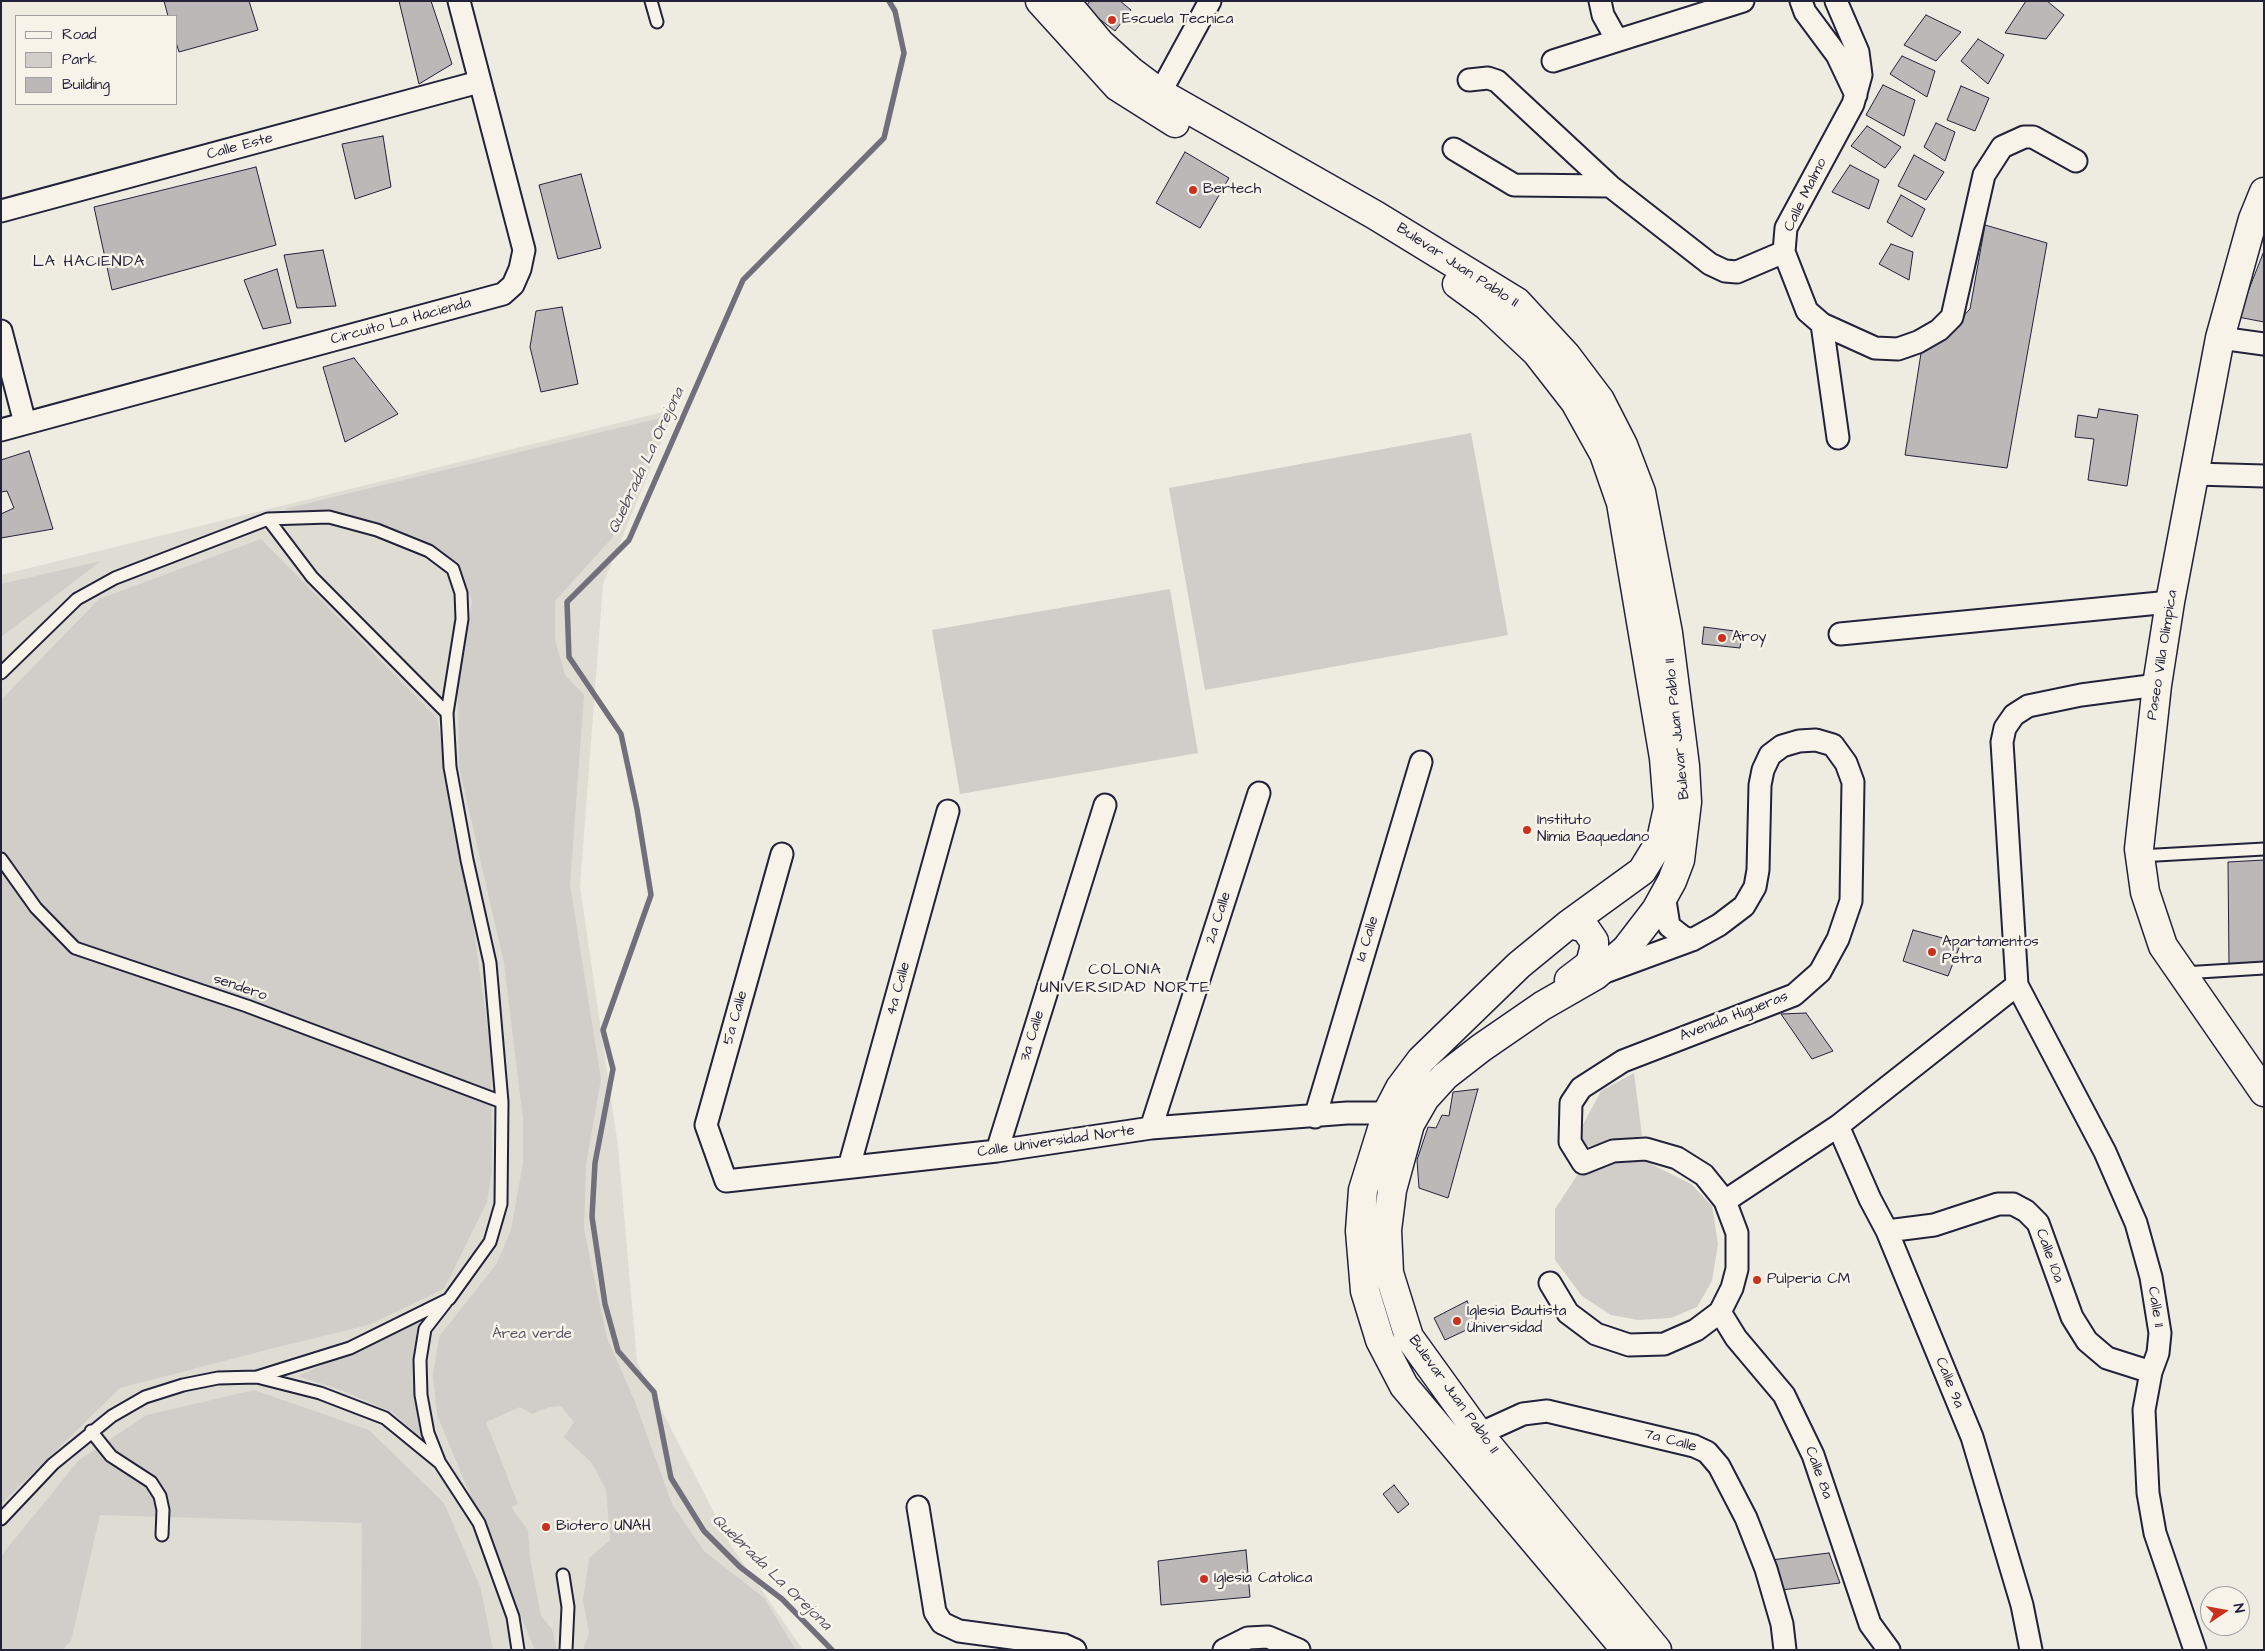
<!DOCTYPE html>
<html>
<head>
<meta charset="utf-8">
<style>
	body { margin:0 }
	#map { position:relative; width:2265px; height:1651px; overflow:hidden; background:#eeebe1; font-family:"Architects Daughter",sans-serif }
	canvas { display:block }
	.frame { position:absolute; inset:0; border:2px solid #22223b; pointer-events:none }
	.legend { position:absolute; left:15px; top:15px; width:162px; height:90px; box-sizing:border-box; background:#f7f3e8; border:1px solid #a29fa3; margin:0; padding:6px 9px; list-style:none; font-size:15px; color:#22223b }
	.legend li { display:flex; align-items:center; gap:10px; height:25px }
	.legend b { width:25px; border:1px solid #a29fa3 }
	.north { position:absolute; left:2200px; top:1586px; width:50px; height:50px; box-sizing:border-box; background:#f7f3e8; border:1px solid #a29fa3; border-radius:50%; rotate:78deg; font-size:14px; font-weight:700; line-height:20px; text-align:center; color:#22223b }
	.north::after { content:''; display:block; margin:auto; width:18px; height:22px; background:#c8321e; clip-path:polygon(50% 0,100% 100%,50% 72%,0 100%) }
</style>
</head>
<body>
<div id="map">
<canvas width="2265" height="1651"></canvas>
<div class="frame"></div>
<ul class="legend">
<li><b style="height:6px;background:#f7f3e8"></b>Road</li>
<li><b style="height:14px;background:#d1cdc9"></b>Park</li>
<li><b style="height:14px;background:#bbb8b7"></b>Building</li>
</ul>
<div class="north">N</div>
</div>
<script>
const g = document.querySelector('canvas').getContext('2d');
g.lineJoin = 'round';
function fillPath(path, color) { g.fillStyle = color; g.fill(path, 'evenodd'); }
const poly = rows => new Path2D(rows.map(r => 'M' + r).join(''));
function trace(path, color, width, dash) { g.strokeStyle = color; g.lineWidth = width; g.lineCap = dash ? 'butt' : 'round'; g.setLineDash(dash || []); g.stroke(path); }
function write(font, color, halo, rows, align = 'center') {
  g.font = font + ' "Architects Daughter",sans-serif'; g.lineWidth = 5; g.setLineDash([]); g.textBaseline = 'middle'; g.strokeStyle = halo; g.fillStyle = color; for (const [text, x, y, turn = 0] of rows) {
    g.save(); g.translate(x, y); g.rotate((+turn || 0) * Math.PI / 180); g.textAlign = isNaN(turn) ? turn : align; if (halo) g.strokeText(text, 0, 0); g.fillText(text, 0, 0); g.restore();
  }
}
const built = poly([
	[675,409,603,584,580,887,618,1146,637,1362,730,1544,803,1650,1,1650,1,575]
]);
const green = poly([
	[660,418,640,474,612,538,555,601,555,640,565,675,584,695,570,885,601,1079,586,1165,584,1230,607,1338,635,1402,672,1504,704,1551,764,1598,796,1650,583,1650,589,1633,583,1600,589,1558,610,1540,606,1489,591,1462,564,1437,574,1422,561,1406,549,1407,532,1414,520,1407,486,1422,518,1504,511,1507,528,1530,530,1558,541,1616,552,1629,557,1650,535,1650,437,1415,433,1375,439,1337,497,1263,511,1230,523,1163,523,1119,504,963,459,767,458,684,472,601,458,563,419,538,353,516,332,512,284,509],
	[1471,433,1508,635,1205,690,1169,488],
	[261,539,437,718,472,916,491,1053,492,1171,487,1202,444,1289,368,1325,270,1349,120,1388,1,1504,1,700,99,599],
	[101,561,1,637,1,584],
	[1170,589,1198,753,960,794,932,630],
	[1634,1073,1642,1136,1584,1147,1579,1132,1601,1091],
	[1643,1160,1691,1184,1712,1206,1718,1244,1712,1281,1697,1307,1671,1318,1638,1320,1611,1315,1582,1296,1555,1260,1555,1209,1580,1171,1605,1161],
	[420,1322,421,1376,426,1442,392,1412,341,1390,298,1376],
	[254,1390,369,1430,444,1503,481,1589,493,1650,361,1650,362,1523,100,1515,71,1641,62,1650,1,1650,1,1556,79,1460,147,1415]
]);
const stream = poly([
	[832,1650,782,1599,740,1567,704,1531,671,1478,654,1392,618,1351,605,1304,592,1217,595,1163,613,1069,603,1030,651,895,637,809,621,734,569,657,567,602,629,540,743,280,884,138,904,53,895,11,889,1]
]);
const building = poly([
	[164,1,249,1,258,30,179,52,176,42,176,16,168,16,164,1],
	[399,1,431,1,452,64,419,84,399,1],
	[1090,1,1120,1,1131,10,1115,31,1085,8,1090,1],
	[2026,1,2047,1,2064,15,2046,39,2005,33,2026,1],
	[1926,15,1961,32,1936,61,1904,45,1926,15],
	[1978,39,2004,55,1988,84,1961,61,1978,39],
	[1902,56,1935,71,1927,97,1890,74,1902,56],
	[1883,85,1915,100,1904,136,1866,115,1883,85],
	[1961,86,1989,98,1975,131,1947,120,1961,86],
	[1936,123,1955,132,1945,161,1924,147,1936,123],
	[1867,126,1901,147,1885,168,1851,146,1867,126],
	[383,136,391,187,355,199,342,144,383,136],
	[1185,152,1229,178,1200,228,1156,203,1185,152],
	[1914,155,1944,172,1926,200,1898,186,1914,155],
	[1850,165,1879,180,1869,209,1832,192,1850,165],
	[256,167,276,245,112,290,94,207,256,167],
	[581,174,601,248,558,259,539,185,581,174],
	[1901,195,1925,209,1912,237,1887,222,1901,195],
	[1985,225,2047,243,2007,468,1905,455,1922,347,1954,326,1970,309,1985,225],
	[1891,244,1913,252,1909,280,1879,264,1891,244],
	[323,250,336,306,297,308,284,255,323,250],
	[2264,251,2264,322,2238,317,2264,251],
	[277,269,291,323,263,329,244,280,277,269],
	[562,307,578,384,541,392,530,347,536,311,562,307],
	[354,358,398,414,345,442,323,367,354,358],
	[2099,409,2138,415,2127,486,2088,480,2094,439,2075,437,2078,415,2097,418,2099,409],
	[29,451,53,529,1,538,1,514,14,508,7,491,1,492,1,460,29,451],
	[1704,627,1742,632,1740,648,1702,644,1704,627],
	[2264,860,2264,963,2229,965,2228,862,2264,860],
	[1913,930,1961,943,1948,976,1903,961,1913,930],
	[1806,1013,1833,1051,1812,1059,1781,1014,1806,1013],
	[1478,1089,1448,1198,1419,1188,1417,1160,1428,1127,1436,1128,1442,1115,1449,1116,1453,1092,1478,1089],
	[1467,1301,1479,1324,1445,1340,1434,1318,1467,1301],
	[1394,1485,1409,1504,1398,1513,1383,1494,1394,1485],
	[1246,1550,1250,1597,1161,1605,1158,1561,1246,1550],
	[1829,1553,1840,1583,1781,1590,1771,1560,1829,1553]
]);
const service = poly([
	[651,1,657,22],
	[268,519,312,577,447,713],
	[1,673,77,599,115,578,268,519,329,517,377,530,429,551,453,569,461,593,462,619,447,713,450,767,467,860,490,963,502,1102,501,1204,490,1242,449,1299,350,1348,257,1377],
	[2139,856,2264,849],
	[1,859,36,908,75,948,247,1006,502,1102],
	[2183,973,2264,968],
	[91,1431,111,1456,151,1482,160,1496,163,1510,162,1535],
	[439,1461,428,1433,421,1395,420,1360,425,1329,446,1302],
	[1,1519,53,1464,112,1416,145,1397,183,1385,218,1378,257,1377,320,1393,385,1418,440,1463,479,1523,513,1617,518,1650],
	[563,1575,568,1607,566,1650]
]);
const minor = poly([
	[1600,1,1603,15,1613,33,1619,40,1743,1],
	[1801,1,1805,12,1837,55,1856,95],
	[1836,1,1858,52,1861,75,1853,104,1786,228,1784,252,1807,311,1822,324,1875,348,1898,349,1918,342,1939,330,1952,317,1984,175,2002,147,2024,137,2033,137,2076,161],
	[1553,61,1619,40],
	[1469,80,1488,78,1497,81,1610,186,1710,264,1725,271,1737,272,1784,252],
	[1160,93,1210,1],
	[1454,149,1514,185,1610,186],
	[1,211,479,82],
	[1822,324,1838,438],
	[1,331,25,423],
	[2220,338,2264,344],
	[1,430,503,294,513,285,520,269,524,250,459,1],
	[2195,474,2264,476],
	[1840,634,2170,602],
	[2157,685,2081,695,2028,706,2014,715,2005,728,2002,742,2017,985,2105,1152,2136,1223,2151,1277,2160,1333,2158,1353,2151,1372,2144,1410,2148,1493,2155,1533,2195,1650],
	[782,854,706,1125,726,1181,997,1151,1151,1128,1347,1113,1387,1113],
	[1664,894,1669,926,1683,937,1692,940],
	[1315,1117,1421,762],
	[1838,1126,1870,1199,1887,1231,1972,1437,2022,1605,2031,1650],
	[1151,1128,1259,793],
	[997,1151,1105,805],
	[849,1167,948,811],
	[1725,1201,1838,1126,2017,985],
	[1887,1231,1934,1225,1998,1204,2013,1204,2026,1211,2038,1223,2072,1317,2087,1341,2107,1358,2151,1372],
	[1550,1283,1568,1313,1596,1334,1629,1345,1664,1344,1696,1330,1720,1312,1732,1288,1737,1269,1737,1233,1725,1201,1704,1175,1677,1158,1646,1149,1613,1151,1583,1163,1570,1142,1571,1103,1581,1088,1623,1061,1794,995,1820,972,1838,939,1851,901,1853,782,1846,763,1833,745,1816,740,1799,741,1782,746,1770,755,1763,770,1760,785,1758,870,1755,887,1744,906,1719,925,1692,940,1605,972],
	[1720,1312,1736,1338,1784,1395,1813,1455,1870,1624,1889,1650],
	[1479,1434,1523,1414,1547,1411,1694,1446,1707,1452,1719,1466,1746,1518,1766,1569,1782,1624,1785,1650],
	[918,1507,935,1612,942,1623,959,1631,1064,1645,1075,1650],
	[1224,1650,1248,1638,1268,1637,1299,1650]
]);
const secondary = poly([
	[1040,1,1118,87,1175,123],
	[1065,1,1100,43,1132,72,1160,93,1375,215,1517,302,1566,355,1600,400,1623,445,1641,492,1668,633,1685,766,1687,802,1680,860,1672,881,1656,910,1626,949,1596,975,1542,1006,1481,1048,1445,1076,1425,1098,1410,1124,1392,1190,1387,1230,1389,1273,1409,1337,1479,1434,1657,1650],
	[2264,192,2253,219,2220,338,2170,602,2157,685,2139,849,2145,892,2163,946,2264,1092],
	[1457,284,1487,306,1536,352,1575,402,1604,454,1621,503,1664,758,1668,808,1661,840,1642,871,1569,924,1519,965,1421,1060,1400,1088,1387,1113,1363,1190,1360,1231,1365,1291,1380,1340,1404,1386,1626,1650],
	[1569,924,1585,928,1594,941,1594,949,1590,964,1569,980]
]);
const markers = [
	[1112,20,5,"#c8321e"],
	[1193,190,5,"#c8321e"],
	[1722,638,5,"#c8321e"],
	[1527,830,5,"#c8321e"],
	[1932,952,5,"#c8321e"],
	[1757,1280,5,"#c8321e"],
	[1457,1321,5,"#c8321e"],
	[546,1527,5,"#c8321e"],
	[1204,1579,5,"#c8321e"]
];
const poiNames = [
	["Escuela Tecnica",1122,20],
	["Bertech",1203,190],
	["Aroy",1732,638],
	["Instituto",1537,821],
	["Nimia Baquedano",1537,838],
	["Apartamentos",1942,943],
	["Petra",1942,960],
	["Pulperia CM",1767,1280],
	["Iglesia Bautista",1467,1312],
	["Universidad",1467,1329],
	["Biotero UNAH",556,1527],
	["Iglesia Catolica",1214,1579]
];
const streetNames = [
	["Calle Este",240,147,-15],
	["Calle Malmo",1806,195,-64],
	["Bulevar Juan Pablo II",1457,266,33],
	["Circuito La Hacienda",401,322,-15],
	["Paseo Villa Olímpica",2163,655,-81],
	["Bulevar Juan Pablo II",1678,729,-96],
	["2a Calle",1219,918,-72],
	["1a Calle",1368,939,-73],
	["sendero",240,988,19],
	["4a Calle",899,989,-74],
	["Avenida Higueras",1734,1017,-21],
	["5a Calle",736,1018,-74],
	["3a Calle",1033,1036,-73],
	["Calle Universidad Norte",1056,1142,-8],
	["Calle 10a",2049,1256,70],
	["Calle 11",2155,1307,81],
	["Calle 9a",1949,1383,68],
	["Bulevar Juan Pablo II",1453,1395,54],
	["7a Calle",1670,1441,15],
	["Calle 8a",1818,1473,70]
];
const parkNames = [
	["Àrea verde",532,1335]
];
const neighbourhoodNames = [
	["LA HACIENDA",89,263],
	["COLONIA",1125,971],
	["UNIVERSIDAD NORTE",1125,989]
];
const waterNames = [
	["Quebrada La Orejona",647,461,-65],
	["Quebrada La Orejona",771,1573,44]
];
fillPath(built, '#dfdcd4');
fillPath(green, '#d1cdc9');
trace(stream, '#716f7b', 5.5);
fillPath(building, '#bbb8b7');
trace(building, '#22223b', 1);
trace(service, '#22223b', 15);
trace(minor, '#22223b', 25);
trace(secondary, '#22223b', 31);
trace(service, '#f7f3e8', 11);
trace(minor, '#f7f3e8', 21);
trace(secondary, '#f7f3e8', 28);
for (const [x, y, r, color] of markers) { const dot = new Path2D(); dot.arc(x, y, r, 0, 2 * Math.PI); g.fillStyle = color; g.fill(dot); trace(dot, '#f7f3e8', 2); }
write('15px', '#22223b', '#f7f3e8', poiNames, 'left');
write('15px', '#22223b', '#f7f3e8', streetNames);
write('15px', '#575566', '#f7f3e8', parkNames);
g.letterSpacing = '1px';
write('16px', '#22223b', '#f7f3e8', neighbourhoodNames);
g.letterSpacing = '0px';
write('italic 16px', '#504f60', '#f7f3e8', waterNames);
</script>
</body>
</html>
